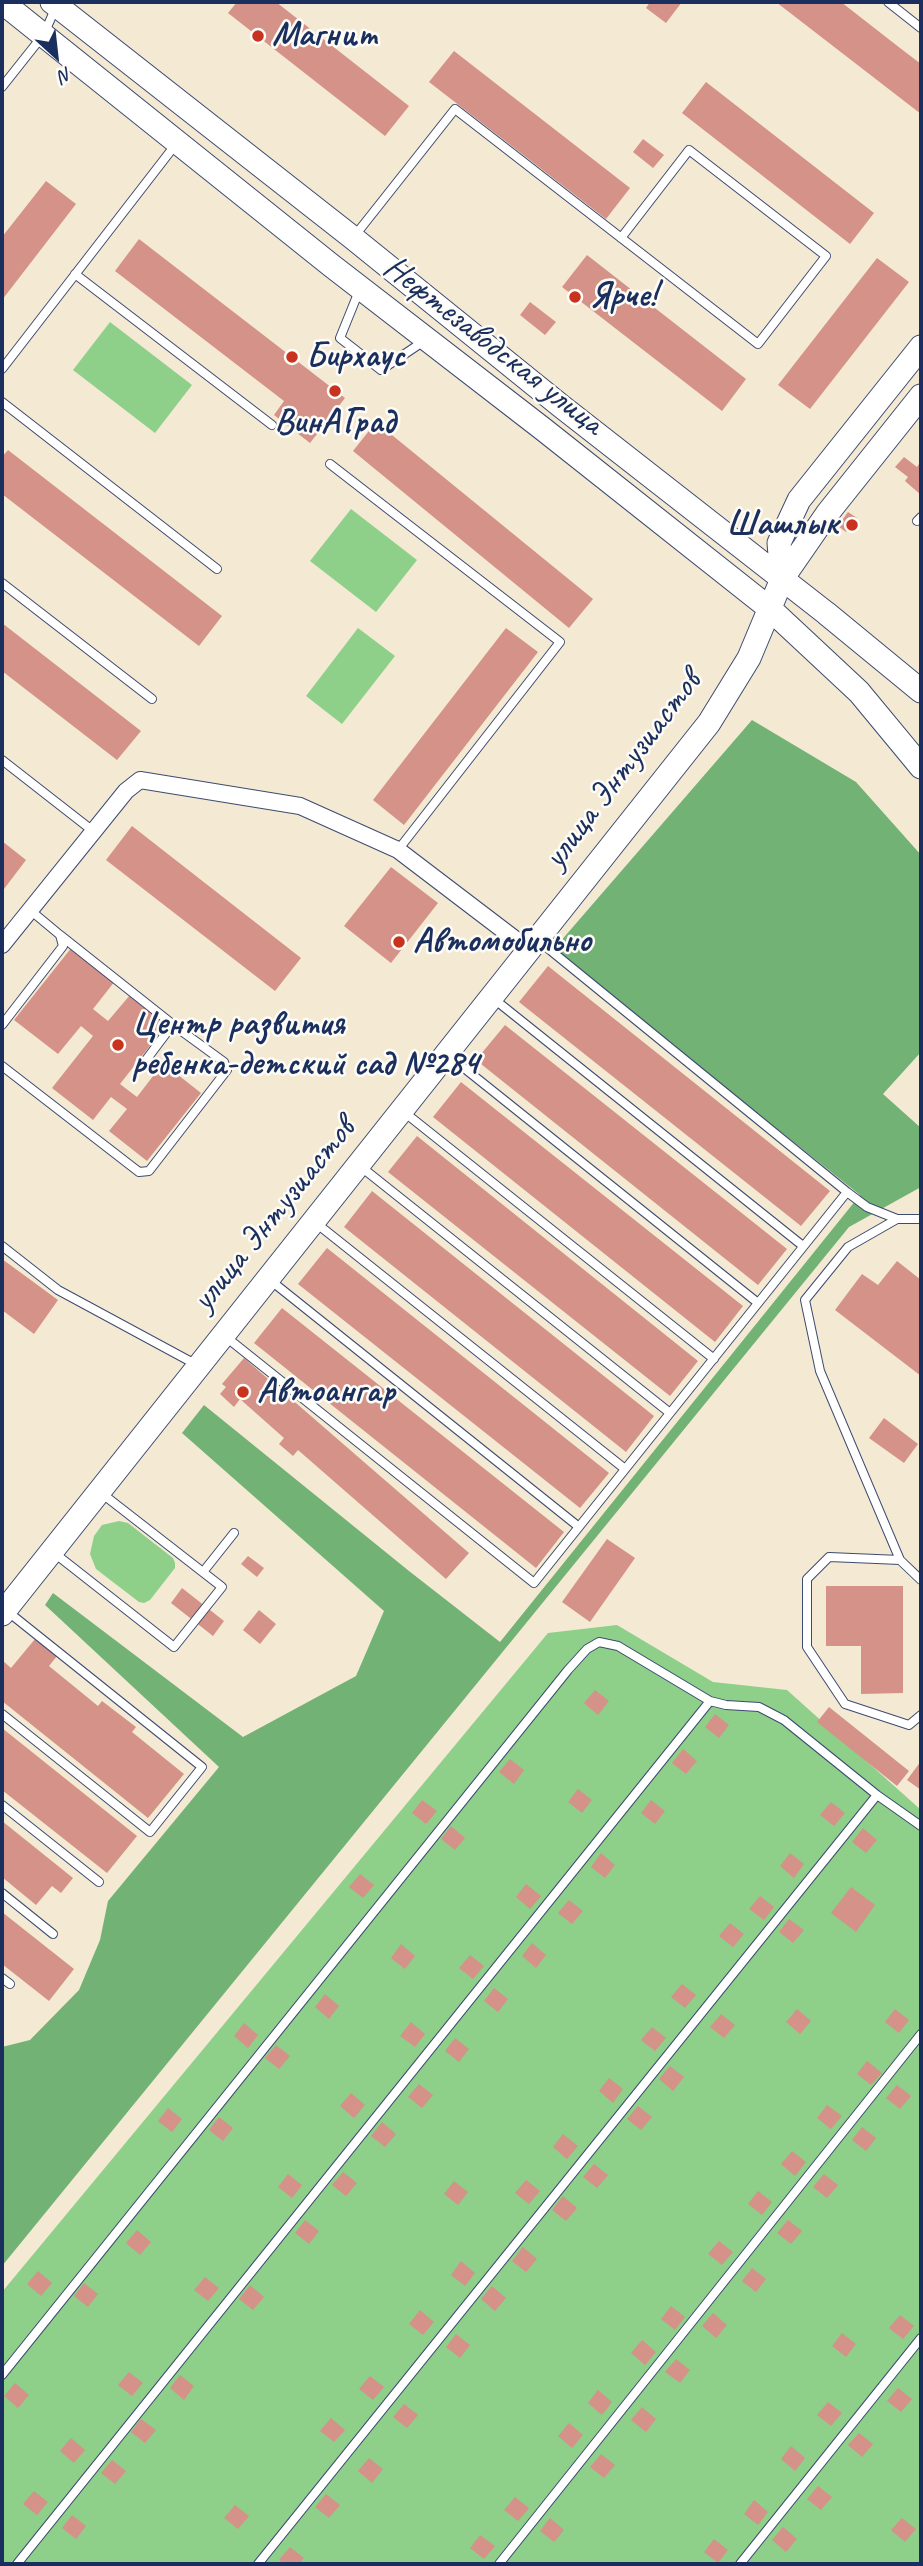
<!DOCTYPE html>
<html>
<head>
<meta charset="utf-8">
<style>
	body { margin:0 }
	#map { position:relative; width:923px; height:2566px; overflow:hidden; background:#f4e9d3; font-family:Caveat,sans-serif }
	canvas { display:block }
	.frame { position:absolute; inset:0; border:4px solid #1b2f5e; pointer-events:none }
	.north { position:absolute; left:21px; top:21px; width:70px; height:70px; -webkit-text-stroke:5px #fdfcf7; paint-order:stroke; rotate:153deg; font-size:19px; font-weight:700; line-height:28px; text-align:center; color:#1b2f5e }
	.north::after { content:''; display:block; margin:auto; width:24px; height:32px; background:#1b2f5e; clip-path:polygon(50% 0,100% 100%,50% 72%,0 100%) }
</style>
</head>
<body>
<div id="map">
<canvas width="923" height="2566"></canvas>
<div class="frame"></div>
<div class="north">N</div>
</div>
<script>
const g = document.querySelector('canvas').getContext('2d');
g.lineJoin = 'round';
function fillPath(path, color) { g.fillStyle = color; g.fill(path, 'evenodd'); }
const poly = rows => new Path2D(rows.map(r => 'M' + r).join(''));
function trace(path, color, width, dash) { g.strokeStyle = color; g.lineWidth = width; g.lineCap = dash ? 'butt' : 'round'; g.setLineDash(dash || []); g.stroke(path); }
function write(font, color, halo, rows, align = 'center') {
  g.font = font + ' Caveat,sans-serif'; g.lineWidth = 5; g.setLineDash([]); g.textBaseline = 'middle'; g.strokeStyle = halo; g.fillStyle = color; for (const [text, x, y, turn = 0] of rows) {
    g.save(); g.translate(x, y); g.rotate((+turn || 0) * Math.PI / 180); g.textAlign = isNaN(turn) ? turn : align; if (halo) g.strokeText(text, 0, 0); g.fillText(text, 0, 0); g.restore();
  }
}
const green = poly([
	[110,322,192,385,155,433,73,370],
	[351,509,417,560,376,612,310,561],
	[358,628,395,656,342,724,306,696],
	[119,1521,128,1523,173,1558,175,1563,175,1568,150,1600,144,1603,139,1602,96,1569,90,1554,94,1536,102,1525],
	[617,1625,713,1682,787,1690,921,1810,921,2564,2,2564,2,2292,548,1633]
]);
const forest = poly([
	[752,720,856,782,921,855,921,1052,883,1094,921,1128,921,1187,849,1227,2,2266,2,2047,30,2040,79,1990,100,1940,108,1901,219,1767,45,1605,53,1593,243,1737,356,1676,384,1611,182,1433,204,1405,409,1571,500,1642,860,1195,553,950]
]);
const building = poly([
	[237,2,276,2,409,106,385,136,228,13],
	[650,2,682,2,666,23,646,8],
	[776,2,841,2,900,48,921,64,921,114],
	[454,51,630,188,606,219,429,82],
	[706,82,874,213,850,244,682,113],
	[643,139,664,155,653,168,633,152],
	[46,181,76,204,2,300,2,237],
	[139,239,345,398,310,443,274,415,284,401,115,271],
	[587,255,746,379,722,411,562,287],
	[877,258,909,282,810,409,778,385],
	[530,302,556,322,545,335,520,315],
	[376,422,593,599,569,628,353,451],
	[8,450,222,616,199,646,2,494,2,457],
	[904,457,917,467,919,464,921,466,921,495,905,481,908,477,895,467],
	[848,512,857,518,846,532,838,526],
	[2,623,141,731,117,760,2,671],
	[506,628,538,652,404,825,373,800],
	[132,826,301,958,275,991,106,860],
	[2,841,26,860,4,889,2,888],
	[391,867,438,903,391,963,344,926],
	[72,947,115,981,93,1009,108,1021,130,995,167,1024,120,1084,137,1097,163,1063,201,1093,147,1161,109,1131,127,1109,111,1097,93,1120,52,1088,93,1036,81,1026,58,1054,14,1020],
	[548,966,830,1191,801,1226,519,1002],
	[505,1025,787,1249,758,1285,476,1060],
	[461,1082,743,1306,715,1342,433,1117],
	[417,1136,698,1361,670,1396,388,1172],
	[372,1191,654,1416,626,1452,344,1227],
	[327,1248,609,1473,580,1508,298,1284],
	[2,1259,58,1300,34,1334,2,1310],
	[897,1261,921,1280,921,1376,835,1310,862,1274,878,1285],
	[282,1308,564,1532,536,1568,254,1343],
	[244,1358,469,1553,446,1579,298,1450,293,1456,279,1444,284,1438,240,1399,234,1407,220,1394,226,1387,222,1384],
	[884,1418,918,1444,904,1463,869,1438],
	[607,1539,635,1558,590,1622,562,1602],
	[248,1556,264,1568,257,1577,241,1564],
	[826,1586,903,1586,903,1693,861,1694,861,1646,826,1646],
	[182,1588,224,1621,213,1636,171,1603],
	[259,1610,276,1624,260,1644,243,1630],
	[35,1639,57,1656,49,1666,98,1706,102,1701,136,1727,132,1732,184,1774,148,1818,2,1701,2,1660,11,1668],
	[595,1690,609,1701,598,1715,584,1703],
	[829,1707,909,1771,897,1786,817,1722],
	[715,1714,729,1725,719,1738,705,1727],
	[2,1728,137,1836,107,1873,2,1790],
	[683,1749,697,1761,686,1774,672,1763],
	[510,1759,524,1770,514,1784,499,1772],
	[921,1761,921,1790,907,1780],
	[578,1789,592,1800,582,1813,568,1802],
	[422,1800,437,1811,426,1824,412,1813],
	[651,1800,665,1811,655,1824,641,1813],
	[831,1802,845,1813,834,1826,820,1815],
	[2,1821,73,1878,61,1893,52,1886,36,1905,2,1877],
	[451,1826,465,1838,455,1850,441,1839],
	[863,1828,877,1840,866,1853,852,1842],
	[601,1853,615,1865,605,1878,591,1867],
	[790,1853,804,1864,794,1878,780,1866],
	[360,1874,374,1885,363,1898,349,1887],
	[526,1884,541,1896,530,1909,516,1897],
	[851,1887,875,1905,856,1932,831,1913],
	[760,1896,774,1907,764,1920,749,1909],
	[569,1900,583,1911,572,1924,558,1913],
	[2,1912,74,1969,49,2001,2,1964],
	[789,1919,804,1930,793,1943,779,1932],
	[730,1923,744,1934,733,1947,719,1936],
	[532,1943,546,1955,536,1968,522,1956],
	[401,1944,415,1956,405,1969,391,1958],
	[470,1955,484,1966,473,1979,459,1968],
	[682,1984,696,1995,685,2008,671,1997],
	[494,1988,508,1999,498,2012,484,2001],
	[325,1994,339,2006,329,2019,315,2007],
	[797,2009,811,2021,800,2034,786,2022],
	[895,2009,909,2020,899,2033,885,2022],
	[721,2014,735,2025,724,2038,710,2027],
	[411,2022,425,2034,415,2047,400,2036],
	[244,2023,258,2035,248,2048,234,2036],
	[652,2027,666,2038,655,2051,641,2040],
	[455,2038,469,2049,459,2062,445,2051],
	[276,2045,290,2056,279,2069,265,2058],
	[867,2061,882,2073,871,2085,857,2074],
	[670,2066,684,2077,673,2091,659,2079],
	[609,2078,623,2089,613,2103,599,2091],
	[419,2084,433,2095,422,2108,408,2097],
	[897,2085,911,2096,900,2109,886,2098],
	[351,2093,365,2105,354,2118,340,2106],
	[827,2105,842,2116,831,2129,817,2118],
	[638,2106,652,2117,641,2130,627,2119],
	[168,2108,182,2119,172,2132,158,2121],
	[219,2117,233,2128,223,2141,209,2130],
	[382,2122,396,2134,385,2147,371,2136],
	[862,2127,876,2138,866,2151,852,2140],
	[563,2134,578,2146,567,2159,553,2147],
	[792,2151,806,2162,795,2176,781,2164],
	[594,2164,608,2175,597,2188,583,2177],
	[343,2172,357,2183,346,2196,332,2185],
	[288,2174,302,2185,292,2198,278,2187],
	[824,2174,838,2185,827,2198,813,2187],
	[526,2180,540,2191,529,2204,515,2193],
	[454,2181,468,2192,458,2205,444,2194],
	[758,2191,772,2202,762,2215,748,2204],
	[563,2196,577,2208,566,2221,552,2210],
	[305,2220,319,2231,309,2244,295,2233],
	[788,2220,802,2231,791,2244,777,2233],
	[137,2230,151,2242,140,2255,126,2243],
	[719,2241,733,2252,722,2265,708,2254],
	[523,2247,537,2259,526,2272,512,2261],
	[461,2261,475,2273,465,2286,451,2275],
	[752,2268,766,2279,756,2292,742,2281],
	[38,2271,52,2283,41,2296,27,2284],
	[205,2277,219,2288,208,2301,194,2290],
	[84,2283,98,2294,88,2307,74,2296],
	[250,2285,264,2297,253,2310,239,2299],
	[492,2286,506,2298,495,2311,481,2299],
	[671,2306,685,2317,675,2330,661,2319],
	[420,2310,434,2322,423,2335,409,2324],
	[713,2313,727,2325,716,2338,702,2326],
	[900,2315,914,2326,903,2339,889,2328],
	[842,2333,856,2344,846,2357,832,2346],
	[456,2334,470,2345,460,2358,446,2347],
	[642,2340,656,2352,645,2365,631,2353],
	[676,2359,690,2370,680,2383,665,2372],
	[129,2372,143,2383,132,2396,118,2385],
	[180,2375,194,2386,184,2400,170,2388],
	[370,2376,384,2387,373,2400,359,2389],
	[15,2383,29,2395,18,2408,4,2396],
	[898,2388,912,2399,901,2412,887,2401],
	[598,2390,612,2402,602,2415,588,2403],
	[828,2402,842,2413,831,2426,817,2415],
	[404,2404,418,2415,407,2428,393,2417],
	[642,2407,656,2419,646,2432,631,2420],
	[331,2418,345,2430,334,2442,320,2431],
	[141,2419,156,2430,145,2443,131,2432],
	[569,2423,583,2435,572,2448,558,2436],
	[859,2433,873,2444,862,2457,848,2445],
	[71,2438,85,2450,74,2463,60,2451],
	[791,2446,805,2458,795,2471,781,2459],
	[601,2454,615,2465,604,2478,590,2467],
	[369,2458,383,2469,372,2483,358,2471],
	[112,2460,126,2471,115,2484,101,2473],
	[818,2486,832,2497,821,2510,807,2499],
	[34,2491,48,2502,37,2515,23,2504],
	[326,2494,340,2505,329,2518,315,2507],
	[515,2497,529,2508,518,2521,504,2510],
	[754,2500,768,2512,758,2525,744,2514],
	[235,2505,249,2516,238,2529,224,2518],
	[72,2515,86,2526,76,2539,62,2528],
	[550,2518,564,2530,554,2542,540,2531],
	[902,2518,916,2529,905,2542,891,2530],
	[783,2527,797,2539,786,2552,772,2540],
	[480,2535,495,2546,484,2559,470,2548],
	[714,2539,728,2550,718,2563,704,2552],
	[290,2547,304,2558,299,2564,284,2564,279,2560]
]);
const lane = poly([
	[888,2,921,28],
	[2,87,44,34,55,9],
	[353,238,455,109,758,344,826,256,689,150,621,238],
	[75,274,272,425],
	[359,291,340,338,381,370,424,341],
	[2,369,176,144],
	[2,402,217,569],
	[330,464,560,642,398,850],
	[917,521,921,517],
	[2,583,152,699],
	[2,760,93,831],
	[60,935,176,1027],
	[494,999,803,1246],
	[2,1025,63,946,60,935,30,910],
	[449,1056,758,1303],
	[2,1066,139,1172,149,1171,227,1070,224,1062,176,1027,167,1032,143,1064],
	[404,1112,714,1359],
	[360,1166,670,1413],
	[847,1192,867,1207,897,1219],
	[921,1219,897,1219,848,1247,805,1300,820,1371,900,1560,921,1580],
	[316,1223,625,1469],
	[2,1246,58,1290,197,1365],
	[270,1280,579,1527],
	[226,1337,534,1583,847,1192,539,941],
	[53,1552,174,1647,222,1587,100,1492],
	[900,1560,829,1557,807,1579,807,1647,845,1704,909,1725,921,1715],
	[203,1572,234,1533],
	[2,1714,150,1832,202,1767,7,1611],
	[2,1805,99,1882],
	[2,1893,53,1934],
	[2,1978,10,1984],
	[2,2375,568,1670,587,1649,599,1642,618,1646,710,1701,726,1705,759,1707,784,1720,877,1795,921,1826],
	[17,2564,710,1701],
	[258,2564,877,1795],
	[499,2564,921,2034],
	[740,2564,921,2338]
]);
const street = poly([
	[2,945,126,791,140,780,300,806,398,850,528,949]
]);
const secondary = poly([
	[2,2,332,266,543,429,769,608,859,692,921,767],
	[52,2,353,238,561,406,826,613,921,691],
	[782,579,779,543,799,500,921,347],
	[2,1614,709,723,749,658,782,579,827,514,921,396]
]);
const markers = [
	[258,36,7,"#c8321e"],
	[575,297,7,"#c8321e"],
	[292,357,7,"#c8321e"],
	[335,391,7,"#c8321e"],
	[852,525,7,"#c8321e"],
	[399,942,7,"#c8321e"],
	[118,1045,7,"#c8321e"],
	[243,1392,7,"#c8321e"]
];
const poiNames = [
	["Магнит",272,36],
	["Ярче!",589,297],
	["Бирхаус",306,357],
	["ВинАГрад",335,423,"center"],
	["Шашлык",838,525,"right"],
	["Автомобильно",413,942],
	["Центр развития",132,1025],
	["ребенка-детский сад №284",132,1065],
	["Автоангар",257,1392]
];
const streetNames = [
	["Нефтезаводская улица",493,346,38],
	["улица Энтузиастов",623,770,-53],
	["улица Энтузиастов",274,1215,-51]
];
fillPath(green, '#8ed089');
fillPath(forest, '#72b275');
fillPath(building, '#d49288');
trace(lane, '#3c4b70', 10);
trace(street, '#3c4b70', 18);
trace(secondary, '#3c4b70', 25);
trace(lane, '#fff', 8);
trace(street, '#fff', 16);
trace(secondary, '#fff', 23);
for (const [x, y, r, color] of markers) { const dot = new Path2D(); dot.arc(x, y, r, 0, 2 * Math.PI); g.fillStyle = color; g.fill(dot); trace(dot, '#fdfcf7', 2.5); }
write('bold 35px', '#1b2f5e', '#fdfcf7', poiNames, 'left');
write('35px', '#1b2f5e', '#fdfcf7', streetNames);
</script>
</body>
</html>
